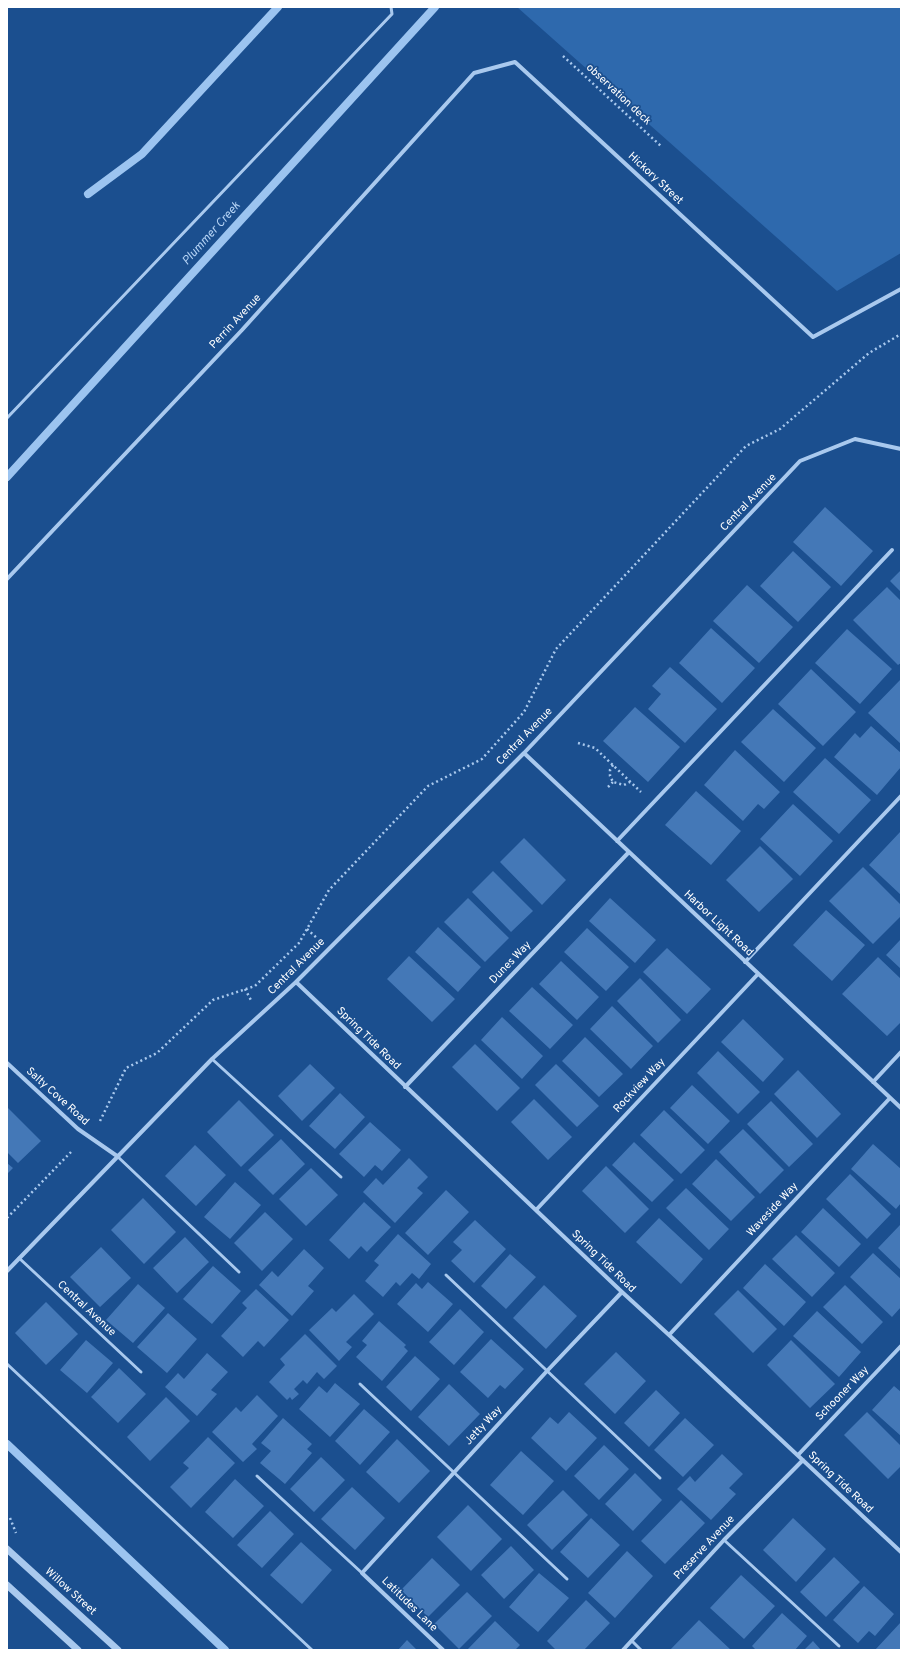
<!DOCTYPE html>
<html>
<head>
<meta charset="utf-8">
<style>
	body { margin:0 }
	#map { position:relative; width:908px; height:1657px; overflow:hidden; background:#1b4f8f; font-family:Overpass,sans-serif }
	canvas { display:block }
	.frame { position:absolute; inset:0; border:8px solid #fff; pointer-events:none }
</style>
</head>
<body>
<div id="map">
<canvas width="908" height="1657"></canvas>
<div class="frame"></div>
</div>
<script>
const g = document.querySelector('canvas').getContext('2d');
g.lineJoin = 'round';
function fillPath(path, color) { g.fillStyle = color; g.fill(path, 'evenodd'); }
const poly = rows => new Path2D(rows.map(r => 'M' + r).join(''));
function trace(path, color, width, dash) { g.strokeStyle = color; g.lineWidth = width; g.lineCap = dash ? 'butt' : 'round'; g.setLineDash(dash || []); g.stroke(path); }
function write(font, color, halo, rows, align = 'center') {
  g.font = font + ' Overpass,sans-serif'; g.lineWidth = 3.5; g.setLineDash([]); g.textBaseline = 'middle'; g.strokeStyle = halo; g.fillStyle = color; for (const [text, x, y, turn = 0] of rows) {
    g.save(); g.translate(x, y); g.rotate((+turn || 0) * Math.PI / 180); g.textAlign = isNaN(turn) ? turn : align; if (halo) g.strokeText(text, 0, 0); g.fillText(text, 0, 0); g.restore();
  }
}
const green = poly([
	[517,7,901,7,901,253,837,291]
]);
const stream = poly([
	[88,194,142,154,278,7],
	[7,477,435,7],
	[7,1444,225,1650]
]);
const building = poly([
	[825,507,873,551,841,586,793,542],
	[793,551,831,587,798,622,760,586],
	[901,570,901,592,890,581],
	[747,585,793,627,759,663,713,621],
	[887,587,901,601,901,663,898,665,853,620],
	[711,628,755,668,722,703,679,663],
	[847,629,892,669,860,704,815,663],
	[670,667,717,709,685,743,648,709,661,694,652,686],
	[811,669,856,712,823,746,778,704],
	[901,679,901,744,868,713],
	[635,707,680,747,648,782,603,741],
	[773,709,816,748,784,782,741,742],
	[871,726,901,753,901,767,877,795,834,757,855,733,860,738],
	[735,750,780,792,764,809,758,804,743,821,704,785],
	[825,758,871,800,839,834,793,792],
	[696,791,741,831,711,865,665,825],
	[793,804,833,841,800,876,760,839],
	[901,831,901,895,869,865],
	[524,838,566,880,542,905,500,862],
	[760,846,793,879,759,912,726,880],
	[863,867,901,905,901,916,873,944,829,901],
	[493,871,533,911,511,932,472,892],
	[468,898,509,938,485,962,444,922],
	[610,898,656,940,635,963,589,921],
	[826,910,865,945,832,981,793,945],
	[438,927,481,967,458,992,415,952],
	[587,928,629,967,606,991,564,952],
	[901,939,901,969,886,955],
	[667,948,711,989,687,1014,643,972],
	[409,956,455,999,432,1022,387,979],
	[878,957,901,979,901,1022,887,1036,842,994],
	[561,961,599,997,577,1020,539,984],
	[640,978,681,1020,658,1043,617,1001],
	[532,987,573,1025,550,1049,509,1011],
	[612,1006,653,1046,631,1069,590,1029],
	[502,1017,543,1056,522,1079,481,1040],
	[743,1019,784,1059,763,1082,721,1042],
	[585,1037,623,1074,599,1097,562,1061],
	[475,1044,520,1088,497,1111,452,1067],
	[718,1051,760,1092,738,1114,697,1073],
	[310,1064,335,1088,302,1121,278,1096],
	[556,1064,599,1106,577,1127,535,1085],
	[798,1070,841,1114,817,1138,774,1094],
	[692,1085,730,1121,708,1144,670,1108],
	[340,1093,365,1117,335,1149,309,1126],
	[534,1099,572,1137,548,1160,511,1122],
	[239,1100,274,1135,241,1167,207,1132],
	[771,1101,813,1144,789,1167,747,1124],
	[7,1107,41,1141,18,1163,7,1152],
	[664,1110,705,1150,681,1174,640,1135],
	[370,1122,401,1150,382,1171,375,1165,364,1177,339,1154],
	[743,1129,784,1170,760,1194,719,1152],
	[281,1139,305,1164,273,1195,248,1170],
	[634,1142,674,1180,652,1202,612,1165],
	[873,1144,901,1169,901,1203,896,1209,851,1169],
	[195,1145,226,1175,196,1206,165,1176],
	[409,1158,428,1177,417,1188,423,1193,395,1223,363,1192,376,1178,383,1185],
	[716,1159,755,1197,731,1221,692,1184],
	[7,1163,13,1168,7,1174],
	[606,1166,649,1209,625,1233,582,1191],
	[311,1168,338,1195,306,1226,279,1199],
	[850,1174,891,1214,867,1239,826,1199],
	[235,1182,261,1205,230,1239,204,1217],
	[686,1188,729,1229,709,1250,666,1208],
	[446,1190,469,1212,428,1255,405,1233],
	[143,1198,176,1232,144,1264,111,1230],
	[364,1202,391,1227,367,1252,361,1246,349,1259,329,1240],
	[823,1208,861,1244,839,1267,801,1232],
	[265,1212,293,1239,262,1271,234,1243],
	[659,1218,703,1259,681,1284,636,1242],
	[475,1220,506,1249,474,1283,451,1261,462,1250,453,1242],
	[900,1225,901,1226,901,1270,878,1248],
	[398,1234,431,1264,419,1279,412,1273,400,1286,396,1282,383,1297,365,1281,379,1265,374,1261],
	[796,1235,835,1273,812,1297,772,1259],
	[185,1237,209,1262,177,1293,153,1268],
	[101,1247,131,1278,100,1307,70,1277],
	[304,1249,324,1268,308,1286,314,1291,292,1316,259,1285,272,1271,278,1277],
	[873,1253,901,1279,901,1307,892,1317,850,1277],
	[510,1254,536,1277,506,1309,481,1286],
	[765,1264,806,1302,784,1326,743,1288],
	[213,1266,241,1291,212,1324,183,1299],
	[428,1282,453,1304,428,1332,397,1304,416,1283,422,1289],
	[138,1284,165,1308,133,1343,106,1320],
	[544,1285,577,1316,546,1349,513,1318],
	[845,1285,883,1322,862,1344,823,1307],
	[256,1289,289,1320,264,1347,258,1341,243,1357,221,1336,247,1308,242,1303],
	[738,1290,777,1329,753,1353,714,1314],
	[354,1294,374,1314,346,1342,352,1347,339,1361,309,1330,332,1308,336,1312],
	[46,1302,78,1334,46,1365,15,1333],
	[460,1309,484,1332,454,1365,429,1342],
	[817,1311,861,1352,839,1377,793,1336],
	[168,1313,197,1339,167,1373,137,1347],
	[379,1321,406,1345,404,1347,408,1351,382,1381,356,1357,367,1345,362,1341],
	[305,1334,337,1366,324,1379,317,1372,307,1384,303,1380,294,1389,299,1394,292,1400,290,1397,287,1400,269,1382,285,1365,280,1359],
	[491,1339,524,1369,505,1389,500,1385,488,1398,460,1372],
	[86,1340,113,1363,87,1393,60,1370],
	[791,1340,835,1384,810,1408,767,1365],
	[616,1352,646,1381,615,1414,584,1384],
	[207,1353,228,1372,211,1390,217,1394,197,1416,165,1387,178,1373,184,1379],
	[415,1356,440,1379,411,1411,386,1387],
	[119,1368,146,1394,118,1423,91,1397],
	[335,1383,360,1404,330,1437,299,1409,319,1386,327,1393],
	[449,1384,480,1414,449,1446,418,1417],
	[894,1386,901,1392,901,1436,872,1410],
	[656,1390,680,1413,649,1447,624,1423],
	[257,1395,278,1416,252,1444,257,1449,243,1462,212,1432,236,1407,241,1412],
	[166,1397,190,1421,150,1461,127,1437],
	[364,1409,390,1432,360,1465,335,1441],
	[569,1412,597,1438,566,1471,531,1438,550,1417,558,1424],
	[867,1412,901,1446,901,1466,888,1479,844,1435],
	[283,1418,312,1444,307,1449,312,1453,285,1484,260,1463,271,1451,261,1443],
	[685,1418,714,1445,683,1477,654,1450],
	[208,1437,235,1463,191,1508,170,1487,189,1468,183,1463],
	[397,1439,430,1471,399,1503,366,1472],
	[604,1445,629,1469,599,1500,574,1476],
	[521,1451,554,1481,523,1515,490,1485],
	[722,1454,743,1474,729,1488,736,1494,711,1520,677,1489,690,1476,695,1482],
	[321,1457,345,1480,314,1512,290,1489],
	[635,1473,662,1500,633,1531,605,1504],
	[235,1479,264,1506,233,1538,205,1512],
	[352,1487,385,1518,355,1550,321,1519],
	[563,1490,588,1515,552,1550,527,1525],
	[681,1500,705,1523,665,1564,641,1541],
	[468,1505,502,1539,471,1571,437,1537],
	[270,1511,294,1534,262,1568,237,1545],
	[591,1518,620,1545,588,1578,560,1552],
	[793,1518,826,1549,796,1582,763,1550],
	[301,1542,332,1570,302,1604,270,1575],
	[511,1546,534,1570,504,1599,481,1575],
	[627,1551,653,1576,615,1618,588,1593],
	[834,1557,860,1582,826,1617,800,1592],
	[432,1558,460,1585,428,1617,401,1590],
	[539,1573,569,1598,538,1632,509,1607],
	[741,1575,775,1606,744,1639,710,1608],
	[864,1586,894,1614,875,1636,869,1631,858,1643,833,1620],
	[467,1592,492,1616,459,1649,434,1624],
	[586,1600,610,1623,584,1650,556,1650,547,1641],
	[782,1613,807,1636,795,1650,756,1650,752,1646],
	[699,1620,731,1650,670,1650],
	[495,1621,520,1645,515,1650,467,1650],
	[901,1622,901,1650,875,1650],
	[407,1640,417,1650,398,1650],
	[813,1641,821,1650,804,1650]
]);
const path = poly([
	[563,56,662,147],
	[578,743,595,748,641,792],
	[613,765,610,770,610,776,613,782,624,785,630,782],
	[608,787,613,782],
	[307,929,318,939],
	[245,989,252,1002],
	[100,1121,126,1068,157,1053,213,1000,255,986,299,943,329,890,428,786,482,759,524,712,556,649,746,446,780,429,869,353,901,334],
	[7,1218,71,1152],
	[10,1518,16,1533]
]);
const service = poly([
	[7,418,392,14,391,7],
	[212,1059,341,1177],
	[117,1156,239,1272],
	[19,1258,141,1372],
	[446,1275,660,1478],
	[7,1364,312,1650],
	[360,1384,567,1579],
	[257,1476,362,1573],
	[724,1540,839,1646],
	[632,1641,641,1650]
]);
const minor = poly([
	[7,579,242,330,474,73,515,62,813,337,901,289],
	[524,753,901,1108],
	[617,841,892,550],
	[745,962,901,796],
	[296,982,622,1292,669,1335,901,1552],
	[7,1063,78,1129,117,1156],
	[873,1082,901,1052],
	[405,1087,629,852],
	[536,1210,758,974],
	[7,1271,212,1059,296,982,524,753,800,461,855,439,901,449],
	[669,1335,890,1098],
	[798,1455,901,1346],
	[443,1650,362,1573,547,1371,622,1292],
	[623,1650,724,1540,803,1460]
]);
const tertiary = poly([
	[7,1549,118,1650],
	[7,1585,78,1650]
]);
const streetNames = [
	["observation deck",618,95,43],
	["Hickory Street",655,179,43],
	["Perrin Avenue",236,322,-47],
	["Central Avenue",749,503,-46],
	["Central Avenue",525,737,-46],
	["Harbor Light Road",718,924,43],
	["Dunes Way",511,963,-46],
	["Central Avenue",297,967,-45],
	["Spring Tide Road",368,1039,44],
	["Rockview Way",640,1086,-47],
	["Salty Cove Road",57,1097,42],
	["Waveside Way",773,1210,-47],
	["Spring Tide Road",603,1262,44],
	["Central Avenue",86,1309,43],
	["Schooner Way",843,1394,-46],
	["Jetty Way",484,1426,-47],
	["Spring Tide Road",840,1483,43],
	["Preserve Avenue",705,1548,-47],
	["Willow Street",70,1592,42],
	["Latitudes Lane",409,1605,44]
];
const waterNames = [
	["Plummer Creek",212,234,-48]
];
fillPath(green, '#2e69ad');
trace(stream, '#9cc4f0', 8);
fillPath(building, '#4478b7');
trace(path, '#a9c9ee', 2.5, [2, 3]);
trace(service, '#a9c9ee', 3);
trace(minor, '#a9c9ee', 4);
trace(tertiary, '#a9c9ee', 7);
write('11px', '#fff', '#1b4f8f', streetNames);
write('italic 12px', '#b5d3f5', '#1b4f8f', waterNames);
</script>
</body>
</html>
